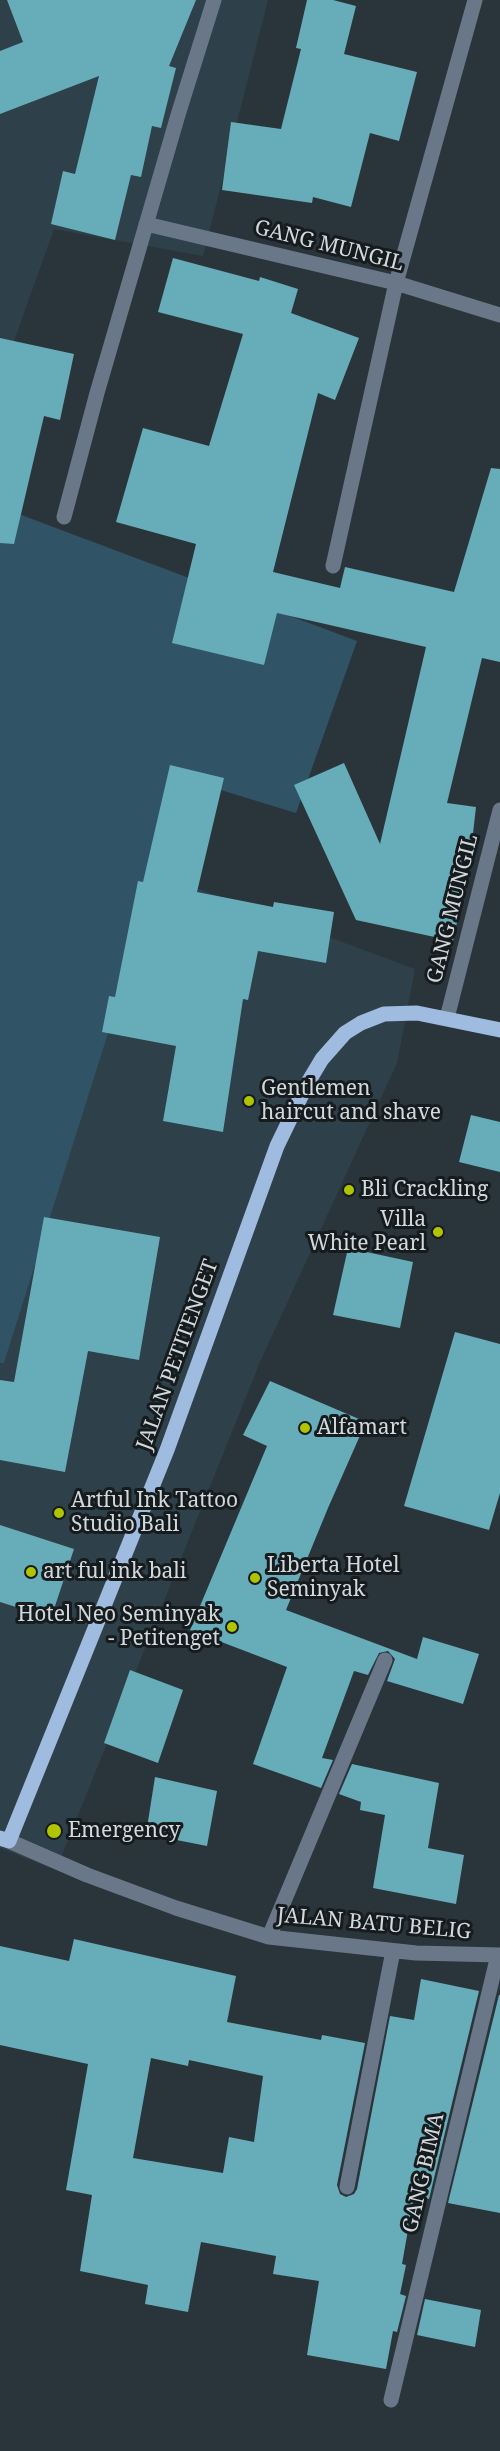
<!DOCTYPE html>
<html>
<head>
<meta charset="utf-8">
<style>
	body { margin:0 }
	canvas { display:block; background:#29353b }
</style>
</head>
<body>
<canvas width="500" height="2451"></canvas>
<script>
const g = document.querySelector('canvas').getContext('2d');
g.lineJoin = 'round';
function fillPath(path, color) { g.fillStyle = color; g.fill(path, 'evenodd'); }
const poly = rows => new Path2D(rows.map(r => 'M' + r).join(''));
function trace(path, color, width, dash) { g.strokeStyle = color; g.lineWidth = width; g.lineCap = dash ? 'butt' : 'round'; g.setLineDash(dash || []); g.stroke(path); }
function write(font, color, halo, rows, align = 'center') {
  g.font = font + ' "Noto Serif",serif'; g.lineWidth = 6; g.setLineDash([]); g.textBaseline = 'middle'; g.strokeStyle = halo; g.fillStyle = color; for (const [text, x, y, turn = 0] of rows) {
    g.save(); g.translate(x, y); g.rotate((+turn || 0) * Math.PI / 180); g.textAlign = isNaN(turn) ? turn : align; if (halo) g.strokeText(text, 0, 0); g.fillText(text, 0, 0); g.restore();
  }
}
const built = poly([
	[0,0,268,0,203,256,54,229,0,380],
	[158,874,415,969,397,1063,260,1362,56,1870,0,1848,0,1363,4,1363]
]);
const green = poly([
	[0,507,357,641,296,813,188,780,4,1363,0,1363]
]);
const building = poly([
	[7,0,196,0,169,66,176,68,161,128,152,126,141,177,131,175,115,240,51,224,63,171,75,174,99,76,0,114,0,51,23,42],
	[307,0,333,0,356,6,344,54,417,72,399,141,370,133,351,207,313,197,312,203,222,190,231,122,281,129,301,49,296,48],
	[173,258,259,281,260,277,298,289,291,313,359,338,335,400,318,393,273,572,340,588,345,567,454,592,491,468,500,469,500,662,482,658,447,803,476,807,470,860,453,941,356,920,294,785,344,763,380,844,426,647,277,613,264,665,172,643,196,544,116,522,143,428,209,446,243,334,158,312],
	[0,338,74,354,60,420,44,416,14,544,0,543],
	[170,765,224,778,197,892,273,907,274,902,334,912,326,963,258,951,248,1000,243,999,223,1132,163,1121,176,1046,102,1032,109,996,115,997,138,881,143,882],
	[471,1115,500,1122,500,1172,459,1162],
	[44,1217,160,1237,139,1360,88,1351,65,1472,0,1460,0,1380,14,1382],
	[348,1248,413,1262,400,1328,333,1315],
	[455,1332,500,1344,500,1493,489,1530,404,1506],
	[270,1381,366,1422,328,1508,286,1610,417,1659,423,1637,479,1654,463,1704,387,1681,395,1659,388,1651,379,1653,368,1675,354,1671,322,1758,333,1760,321,1788,253,1764,287,1667,190,1630,267,1446,243,1435],
	[0,1525,74,1549,51,1618,0,1602],
	[130,1670,183,1690,158,1763,104,1743],
	[352,1764,439,1783,428,1848,464,1855,456,1904,373,1888,385,1815,360,1810,361,1802,339,1794],
	[155,1777,217,1791,207,1846,146,1834],
	[74,1939,236,1976,227,2022,321,2040,322,2035,365,2043,337,2185,340,2194,346,2197,354,2194,357,2189,390,2016,414,2020,421,1979,479,1991,429,2199,414,2196,402,2264,406,2265,400,2294,406,2296,397,2332,393,2331,386,2369,307,2355,319,2281,273,2274,276,2256,201,2242,188,2312,145,2304,148,2285,80,2271,92,2195,66,2190,88,2064,0,2045,0,1946,69,1961],
	[151,2058,188,2066,189,2060,263,2076,254,2142,229,2137,223,2173,133,2158],
	[499,1995,500,1995,500,2213,448,2203],
	[425,2299,481,2310,475,2347,417,2335]
]);
const minor = poly([
	[146,224,396,283,500,315],
	[64,517,97,393,178,115,214,0],
	[333,566,396,283,475,0],
	[447,1018,500,810],
	[9,1841,87,1875,176,1908,269,1937,416,1953,500,1955],
	[269,1937,385,1660],
	[347,2187,393,1951],
	[391,2400,498,1955]
]);
const major = poly([
	[0,1838,9,1841,167,1450,277,1146,307,1084,322,1059,345,1033,361,1023,384,1014,417,1013,500,1030]
]);
const markers = [
	[249,1101,6,"#b0c500"],
	[349,1190,6,"#b0c500"],
	[438,1232,6,"#b0c500"],
	[305,1428,6,"#b0c500"],
	[59,1513,6,"#b0c500"],
	[31,1572,6,"#b0c500"],
	[255,1578,6,"#b0c500"],
	[232,1627,6,"#b0c500"],
	[54,1831,8,"#b0c500"]
];
const streetNames = [
	["GANG MUNGIL",329,246,14],
	["GANG MUNGIL",453,909,-76],
	["JALAN PETITENGET",178,1355,-70],
	["JALAN BATU BELIG",374,1924,5],
	["GANG BIMA",424,2173,-77]
];
const poiNames = [
	["Gentlemen",261,1089],
	["haircut and shave",261,1113],
	["Bli Crackling",361,1190],
	["Villa",426,1220,"right"],
	["White Pearl",426,1244,"right"],
	["Alfamart",317,1428],
	["Artful Ink Tattoo",71,1501],
	["Studio Bali",71,1525],
	["Liberta Hotel",267,1566],
	["Seminyak",267,1590],
	["art ful ink bali",43,1572],
	["Hotel Neo Seminyak",220,1615,"right"],
	["- Petitenget",220,1639,"right"],
	["Emergency",68,1831]
];
fillPath(built, '#2e404a');
fillPath(green, '#305366');
fillPath(building, '#67acb9');
trace(minor, '#6a7789', 15);
trace(major, '#9fbbe0', 15);
for (const [x, y, r, color] of markers) { const dot = new Path2D(); dot.arc(x, y, r, 0, 2 * Math.PI); g.fillStyle = color; g.fill(dot); trace(dot, '#161b1e', 2); }
write('21px', '#d1d9dd', '#161b1e', streetNames);
write('21px', '#d1d9dd', '#161b1e', poiNames, 'left');
</script>
</body>
</html>
